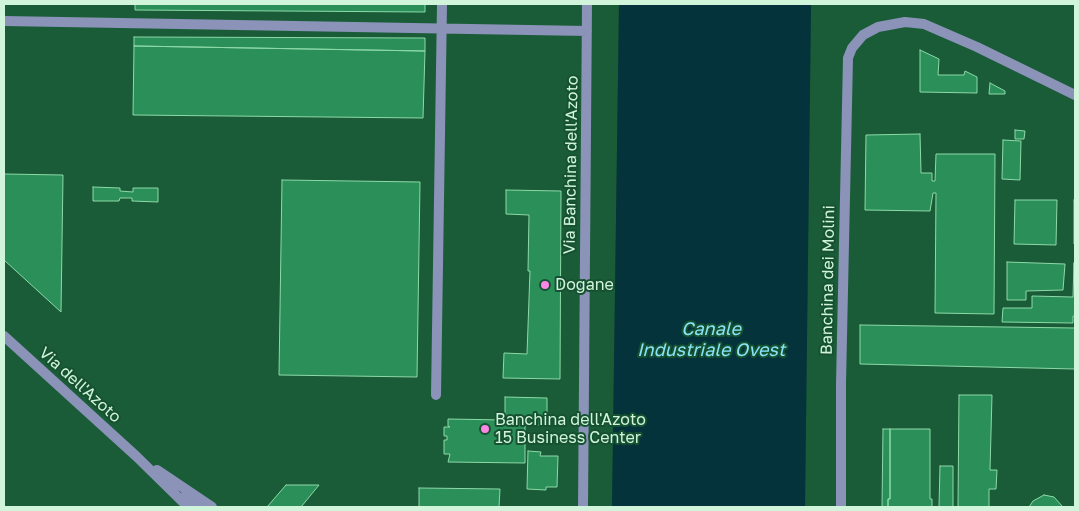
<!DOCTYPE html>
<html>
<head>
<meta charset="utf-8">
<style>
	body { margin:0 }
	#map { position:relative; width:1079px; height:511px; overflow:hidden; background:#165131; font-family:"Golos Text",sans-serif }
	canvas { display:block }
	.frame { position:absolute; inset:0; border:5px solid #d0f5db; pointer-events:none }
</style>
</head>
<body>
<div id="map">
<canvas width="1079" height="511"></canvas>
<div class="frame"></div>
</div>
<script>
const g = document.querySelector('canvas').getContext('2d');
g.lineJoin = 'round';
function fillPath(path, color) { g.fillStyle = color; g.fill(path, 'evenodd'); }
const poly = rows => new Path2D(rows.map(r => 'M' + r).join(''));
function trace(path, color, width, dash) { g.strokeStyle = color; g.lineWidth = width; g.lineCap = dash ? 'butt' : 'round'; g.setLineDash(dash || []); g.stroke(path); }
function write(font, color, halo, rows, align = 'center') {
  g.font = font + ' "Golos Text",sans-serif'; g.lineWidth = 4; g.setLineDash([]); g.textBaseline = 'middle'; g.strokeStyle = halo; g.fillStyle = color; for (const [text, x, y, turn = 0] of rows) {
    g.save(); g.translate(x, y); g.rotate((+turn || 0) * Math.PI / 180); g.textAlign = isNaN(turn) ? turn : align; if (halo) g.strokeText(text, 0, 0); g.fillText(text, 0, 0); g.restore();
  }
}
const built = poly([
	[4,4,619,4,612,507,4,507],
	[811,4,1075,4,1075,507,805,507]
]);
const water = poly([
	[619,4,811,4,805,507,612,507]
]);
const building = poly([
	[135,4,425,4,425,12,135,10,135,4],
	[134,37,425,38,425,51,134,46,134,37],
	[134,46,425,51,423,118,133,115,134,46],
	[920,50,939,59,938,75,964,75,965,71,977,77,977,93,920,92,920,50],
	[990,83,1005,91,1005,94,989,94,990,83],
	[1015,130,1025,131,1024,139,1015,139,1015,130],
	[920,134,921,173,932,173,932,181,935,181,936,154,995,154,994,314,935,313,936,193,933,193,930,211,865,210,866,135,920,134],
	[1003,140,1021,141,1020,180,1002,179,1003,140],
	[4,174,63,175,61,312,4,260,4,174],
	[282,180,420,182,417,377,279,375,282,180],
	[93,187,120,188,120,191,133,192,133,188,158,188,158,202,132,201,132,198,120,198,119,201,93,201,93,187],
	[506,190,561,191,560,379,503,378,504,353,527,354,530,271,528,271,529,215,506,214,506,190],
	[1015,200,1057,200,1056,245,1014,244,1015,200],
	[1074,200,1075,200,1075,244,1074,244,1074,200],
	[1007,262,1065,264,1063,290,1026,291,1026,300,1007,300,1007,262],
	[1074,263,1075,316,1073,316,1073,323,1002,322,1003,308,1032,308,1032,296,1073,297,1074,263],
	[860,325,1075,328,1075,369,860,364,860,325],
	[959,395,992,395,990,470,997,470,996,489,989,489,989,507,958,507,959,395],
	[505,397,547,398,547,425,525,425,525,463,448,462,450,454,444,454,444,440,447,440,447,436,444,436,444,427,450,427,448,426,448,419,505,420,505,397],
	[883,429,890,429,890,499,888,499,888,507,882,507,883,429],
	[890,429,930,429,930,499,932,499,932,507,888,507,888,499,890,499,890,429],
	[528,451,541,452,540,456,558,456,557,487,546,487,546,490,527,489,528,451],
	[940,466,953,466,953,507,939,507,940,466],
	[286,485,319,485,301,507,267,507,286,485],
	[419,488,500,489,499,507,419,507,419,488],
	[1044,495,1054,497,1063,507,1029,507,1033,501,1044,495]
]);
const minor = poly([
	[4,21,587,31],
	[4,336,136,456,188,507],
	[436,395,442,4],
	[157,470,212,507],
	[185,496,199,507],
	[583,507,587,4],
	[841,507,841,383,848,58,852,48,863,35,878,27,905,22,924,24,977,47,1075,95]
]);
const markers = [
	[545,285,5,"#fc86e4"],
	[485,429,5,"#fc86e4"]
];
const streetNames = [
	["Via Banchina dell'Azoto",571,165,-89],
	["Banchina dei Molini",828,280,-89],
	["Via dell'Azoto",80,385,42]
];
const poiNames = [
	["Dogane",555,285],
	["Banchina dell'Azoto",495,420],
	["15 Business Center",495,438]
];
const waterNames = [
	["Canale",711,329],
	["Industriale Ovest",711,350]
];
fillPath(built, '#1a5c38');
fillPath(water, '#04333c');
fillPath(building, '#2b8f59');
trace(building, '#8dd9a8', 1);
trace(minor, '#8b93b8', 10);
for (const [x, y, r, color] of markers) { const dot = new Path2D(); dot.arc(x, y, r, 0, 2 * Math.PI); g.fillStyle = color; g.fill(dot); trace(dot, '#165131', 2); }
write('16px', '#d0f5db', '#165131', streetNames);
write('16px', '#d0f5db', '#165131', poiNames, 'left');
write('italic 18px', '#89e4fa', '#165131', waterNames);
</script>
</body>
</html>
